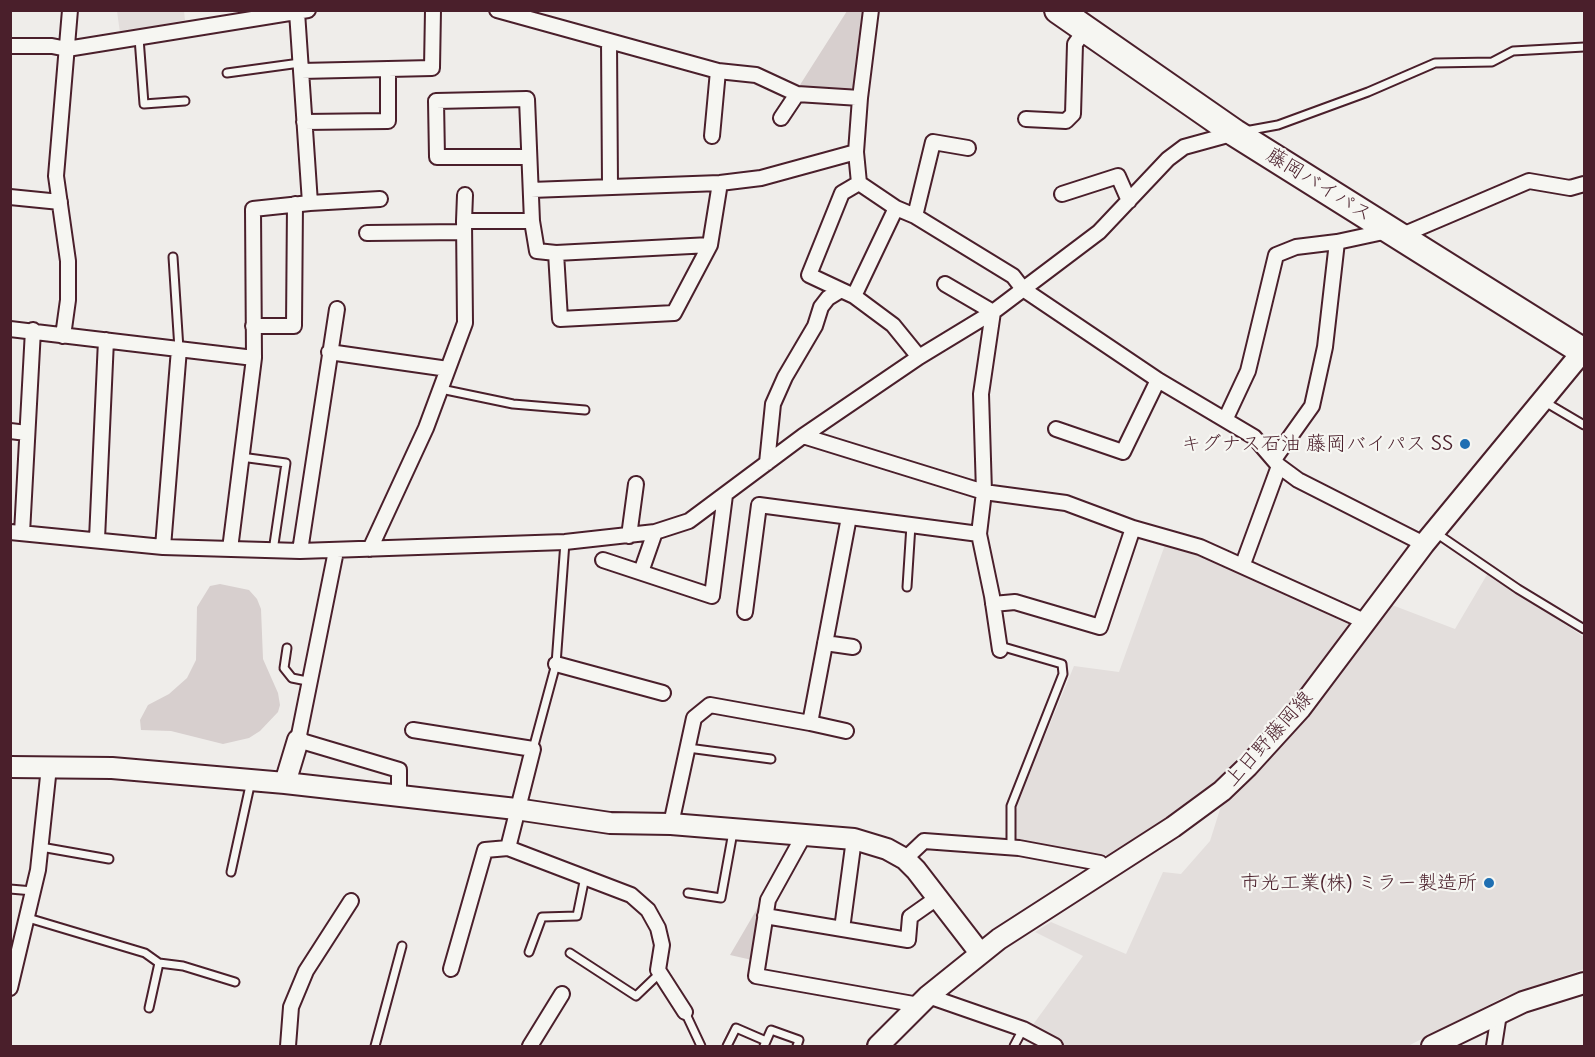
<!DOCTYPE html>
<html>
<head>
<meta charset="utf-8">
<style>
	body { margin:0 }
	#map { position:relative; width:1595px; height:1057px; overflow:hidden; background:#efedea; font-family:Delius,sans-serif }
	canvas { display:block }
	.frame { position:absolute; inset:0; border:12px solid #4a1f2b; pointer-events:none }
</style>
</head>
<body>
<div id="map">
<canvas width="1595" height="1057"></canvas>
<div class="frame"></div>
</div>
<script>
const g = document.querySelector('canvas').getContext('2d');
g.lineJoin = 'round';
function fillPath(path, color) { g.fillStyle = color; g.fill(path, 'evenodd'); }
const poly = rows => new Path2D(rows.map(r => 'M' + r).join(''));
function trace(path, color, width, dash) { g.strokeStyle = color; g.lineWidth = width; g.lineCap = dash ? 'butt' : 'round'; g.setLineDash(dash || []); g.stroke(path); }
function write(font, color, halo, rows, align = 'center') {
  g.font = font + ' Delius,"Klee One",sans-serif'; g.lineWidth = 4.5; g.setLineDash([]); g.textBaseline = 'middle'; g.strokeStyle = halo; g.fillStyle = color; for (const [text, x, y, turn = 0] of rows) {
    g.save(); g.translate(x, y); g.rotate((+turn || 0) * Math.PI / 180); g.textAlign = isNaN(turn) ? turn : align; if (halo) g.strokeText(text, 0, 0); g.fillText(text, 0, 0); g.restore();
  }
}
const built = poly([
	[117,11,184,11,185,20,120,33],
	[1166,542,1203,555,1354,622,1251,752,1194,799,1113,856,1014,841,1017,803,1039,745,1045,736,1074,666,1119,672],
	[1488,573,1584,637,1584,969,1506,996,1408,1046,1063,1046,1032,1026,1083,956,1035,932,1051,922,1126,954,1163,872,1181,874,1210,841,1222,803,1264,766,1307,716,1392,605,1455,629]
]);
const green = poly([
	[847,11,866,11,854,86,847,92,798,88],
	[220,584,249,590,257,599,261,609,263,659,278,693,280,705,278,712,260,731,249,738,223,744,171,731,141,730,140,720,148,705,169,694,187,678,196,660,197,607,210,586],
	[761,902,752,960,730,955]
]);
const lane = poly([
	[139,38,144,104,185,101],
	[227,73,300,63],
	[1245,131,1278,125,1368,92,1435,63,1492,62,1513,51,1584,47],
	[173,257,179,349],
	[441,389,513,404,585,410],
	[1545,402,1584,425],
	[241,457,286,463,273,551],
	[1436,533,1518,589,1584,629],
	[907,587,911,525],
	[1000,646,1062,664,1063,674,1011,806,1011,848],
	[287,648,284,668,292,678,312,682],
	[688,748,771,759],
	[533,749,556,664,565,542],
	[41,847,109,859],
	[231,872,251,781],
	[10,889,33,891],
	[688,893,721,898,733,832],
	[28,918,145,953,159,963,149,1008],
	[529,952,542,917,577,916,585,877],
	[570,953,636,996,660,973],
	[159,963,183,966,235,982],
	[685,1012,701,1046],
	[375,1046,402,946],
	[727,1046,736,1028,766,1041],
	[764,1046,771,1030,799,1040,797,1046],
	[1014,1046,1023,1029]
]);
const street = poly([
	[497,10,718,71,756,75,797,94,860,98],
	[871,10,860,98,856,152,859,183,896,208,915,216,1013,276,1023,289,1158,380,1254,437,1279,466,1298,480,1424,544],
	[609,41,610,185],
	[10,46,52,46,67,49,308,10],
	[301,71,432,68,433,10],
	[781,118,797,94],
	[1026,119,1066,121,1073,114,1075,44,1085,30],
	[304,122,388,121,388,69],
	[712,136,718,71],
	[531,190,720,183,761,178,856,152],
	[1062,194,1118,176,1129,201],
	[10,197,60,202],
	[310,203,380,199],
	[915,216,933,142,968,148],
	[464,221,465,195],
	[532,221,537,251,556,253,560,319,674,313,710,245,720,183],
	[367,233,464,232],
	[1400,236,1529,181,1570,188,1584,184],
	[1337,242,1388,231],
	[556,253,710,245],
	[945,284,993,312,981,394,984,492,979,534,992,596,1000,650],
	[841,290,809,275,842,193,859,183],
	[854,296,896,208],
	[253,326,294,326,295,204],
	[10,329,254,358,230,549],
	[63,336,68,300,68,261,56,176,70,10],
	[329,352,448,369],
	[254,358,253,209,310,203,297,12],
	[1226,418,1248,371,1276,255,1296,247,1337,242,1325,347,1312,406,1275,458],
	[1056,429,1123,452,1158,380],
	[10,431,27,433],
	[803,436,984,492,1066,503,1133,528,1200,547,1364,621],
	[767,463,773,404,785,377,815,326,821,307,828,298,841,290,854,296,893,325,919,357],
	[10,532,163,547,300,551,565,542,655,532,689,521,803,436,919,357,993,312,1099,232,1168,159,1184,147,1235,133],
	[22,533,33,330],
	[629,536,636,484],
	[97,539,106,340],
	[163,547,179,349],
	[370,549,426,428,465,323,464,221,532,221,527,99,436,101,437,157,529,157],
	[300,551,337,309],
	[336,551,298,740,399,770,399,796],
	[603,560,712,596,725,495],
	[1243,564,1279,466],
	[641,572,655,532],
	[993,604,1015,602,1100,627,1133,528],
	[745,612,759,505,979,534],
	[825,643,853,647],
	[556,664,663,693],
	[810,723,846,731],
	[413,730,533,749,508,848,631,895,648,910,658,928,662,945,658,970,685,1012],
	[671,824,694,718,710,705,810,723,849,517],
	[804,835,768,900,756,976,919,1005],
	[905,859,924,841,1019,848,1100,863,1105,869],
	[765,916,908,940,910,917,937,898],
	[842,929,854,839],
	[451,969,485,850,508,848],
	[10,988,38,870,49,767],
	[928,996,1023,1029,1055,1046],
	[288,1046,291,1007,306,971,351,901],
	[530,1046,562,994],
	[1494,1046,1499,1014]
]);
const secondary = poly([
	[10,767,112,768,285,783,298,740],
	[285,783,516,809,610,823,671,824,854,839,887,849,905,859,916,870,980,953],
	[878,1046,928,996,999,939,1173,827,1222,791,1248,766,1300,709,1424,544,1584,350],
	[1432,1046,1523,1002,1584,983]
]);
const highway = poly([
	[1058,10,1235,133,1584,352]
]);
const markers = [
	[1465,444,6,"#1f6fb2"],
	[1489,883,6,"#1f6fb2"]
];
const streetNames = [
	["藤岡バイパス",1319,185,32],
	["上日野藤岡線",1269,739,-48]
];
const poiNames = [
	["キグナス石油 藤岡バイパス SS",1453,444],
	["市光工業(株) ミラー製造所",1477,883]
];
fillPath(built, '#e3dedc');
fillPath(green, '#d7cfce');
trace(lane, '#4a1f2b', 11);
trace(street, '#4a1f2b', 18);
trace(secondary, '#4a1f2b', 24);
trace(highway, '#4a1f2b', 30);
trace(lane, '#f6f6f2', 7);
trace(street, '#f6f6f2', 14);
trace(secondary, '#f6f6f2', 20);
trace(highway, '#f6f6f2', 26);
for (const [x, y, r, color] of markers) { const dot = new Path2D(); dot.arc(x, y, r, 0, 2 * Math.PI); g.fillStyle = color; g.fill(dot); trace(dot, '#f6f6f2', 2); }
write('20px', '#4a1f2b', '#f6f6f2', streetNames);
write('20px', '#4a1f2b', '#f6f6f2', poiNames, 'right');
</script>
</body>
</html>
